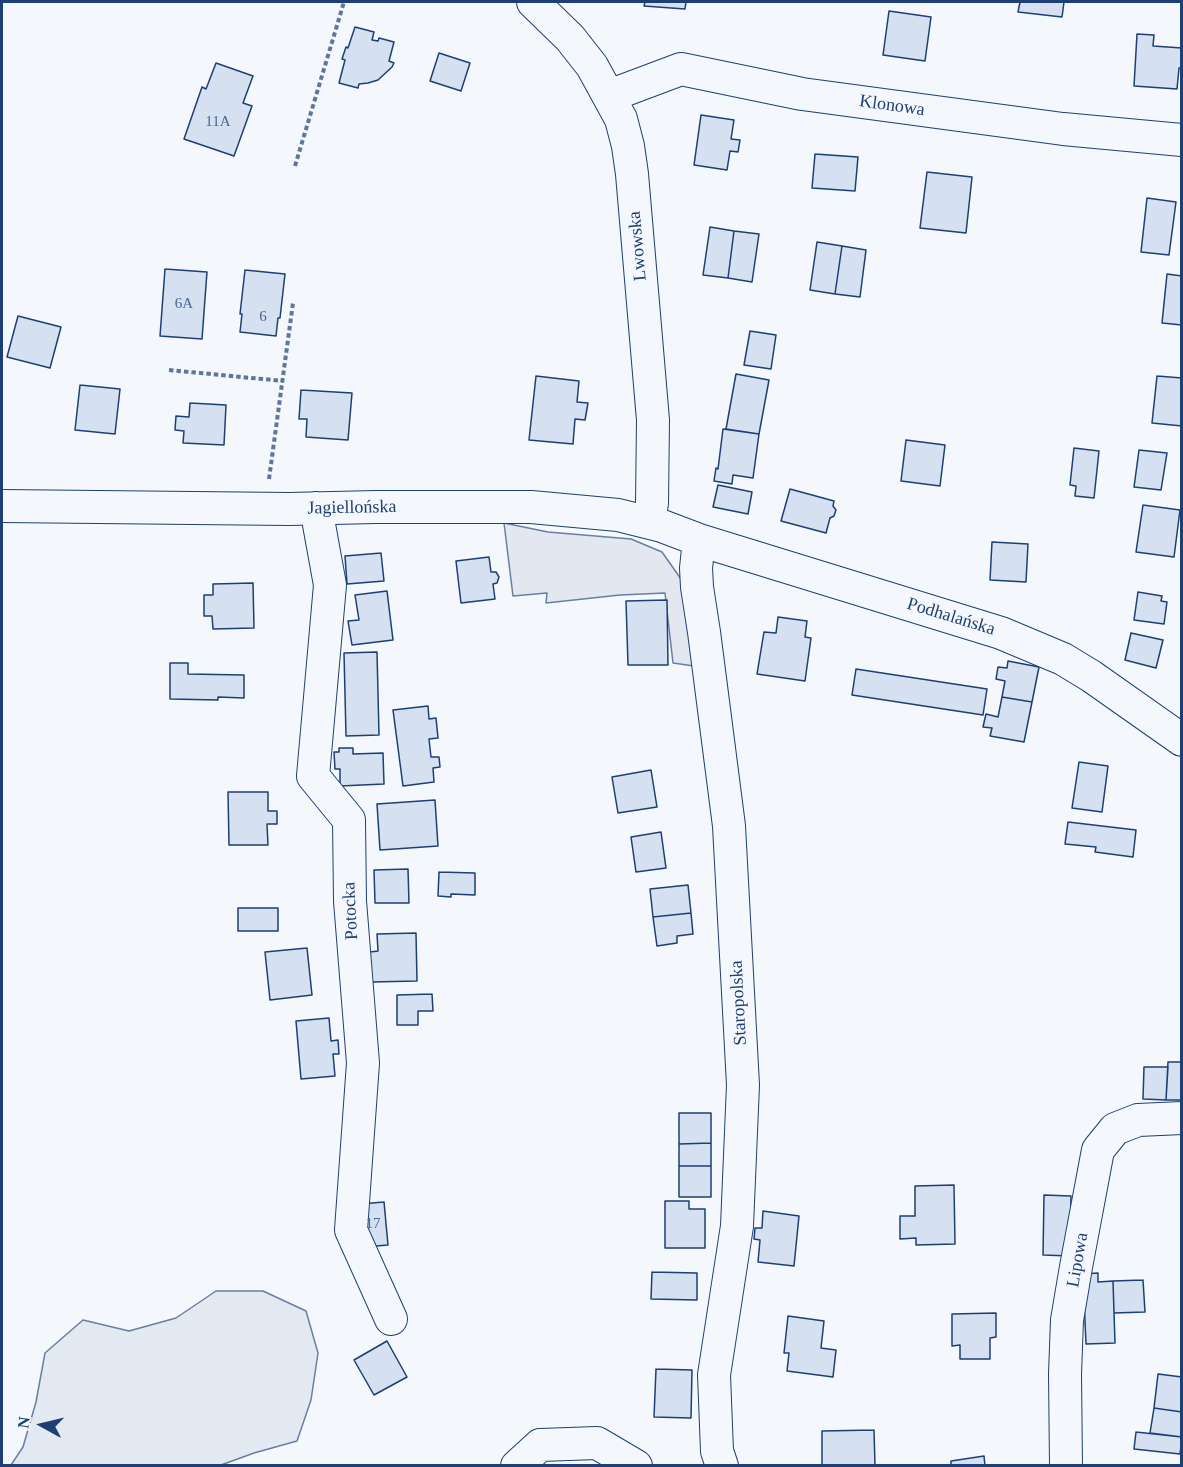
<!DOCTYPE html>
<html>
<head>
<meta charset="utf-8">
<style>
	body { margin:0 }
	#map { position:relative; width:1183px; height:1467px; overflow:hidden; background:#f4f7fb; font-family:"Times New Roman",serif }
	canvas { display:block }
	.frame { position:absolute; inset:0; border:3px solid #1d3f73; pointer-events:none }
	.north { position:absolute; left:12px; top:1395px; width:60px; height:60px; -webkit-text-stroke:4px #f4f7fb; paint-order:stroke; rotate:278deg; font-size:16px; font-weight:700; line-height:24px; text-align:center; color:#1d3f73 }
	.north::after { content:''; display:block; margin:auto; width:21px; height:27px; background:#1d3f73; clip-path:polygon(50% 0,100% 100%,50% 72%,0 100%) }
</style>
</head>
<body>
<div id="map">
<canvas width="1183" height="1467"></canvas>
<div class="frame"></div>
<div class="north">N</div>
</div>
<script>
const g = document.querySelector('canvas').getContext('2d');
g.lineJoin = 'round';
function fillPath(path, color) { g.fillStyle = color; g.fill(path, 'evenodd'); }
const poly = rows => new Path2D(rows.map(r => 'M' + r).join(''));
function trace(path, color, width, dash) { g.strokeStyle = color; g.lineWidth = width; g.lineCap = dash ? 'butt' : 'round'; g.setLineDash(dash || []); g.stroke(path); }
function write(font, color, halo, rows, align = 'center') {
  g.font = font + ' "Times New Roman",serif'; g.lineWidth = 4.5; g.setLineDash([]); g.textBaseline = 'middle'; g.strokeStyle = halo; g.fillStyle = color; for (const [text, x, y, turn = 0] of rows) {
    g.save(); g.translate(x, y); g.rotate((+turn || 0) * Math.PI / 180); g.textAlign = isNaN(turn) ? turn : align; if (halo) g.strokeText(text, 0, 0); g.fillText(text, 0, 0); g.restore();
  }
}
const green = poly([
	[216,1291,263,1291,306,1311,318,1353,311,1400,297,1441,254,1453,221,1465,11,1465,23,1447,36,1402,45,1353,83,1320,129,1331,176,1318,216,1291]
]);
const parking = poly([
	[504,523,548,532,631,539,662,552,681,579,694,666,673,663,665,593,620,595,546,603,547,593,513,596,504,523]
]);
const building = poly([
	[645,2,686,2,685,9,644,6,645,2],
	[1020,2,1064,2,1062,17,1018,12,1020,2],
	[889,11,931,17,925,61,883,55,889,11],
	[355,27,374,32,372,40,378,41,379,38,394,42,389,61,394,63,392,67,378,80,368,83,359,84,358,88,339,83,345,60,342,59,346,47,348,48,355,27],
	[1137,34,1154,35,1153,46,1182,48,1182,68,1179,68,1177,89,1134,86,1137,34],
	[439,53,470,63,461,91,430,81,439,53],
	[216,63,253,76,243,103,252,106,234,156,184,139,202,87,206,89,216,63],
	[701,115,734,120,731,139,740,140,738,152,730,151,727,170,694,165,701,115],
	[815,154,858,157,855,191,812,188,815,154],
	[927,172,972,177,966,233,920,228,927,172],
	[1147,198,1176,202,1169,255,1141,252,1147,198],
	[710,227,734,231,728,278,703,275,710,227],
	[734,231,759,234,752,282,728,278,734,231],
	[817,242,842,246,835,294,810,290,817,242],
	[842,246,866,250,860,297,835,294,842,246],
	[165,269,207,272,202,339,160,336,165,269],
	[245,270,285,274,280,318,278,318,276,336,240,332,242,314,240,314,245,270],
	[1167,274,1182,276,1182,325,1162,323,1167,274],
	[18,316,61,327,50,368,7,357,18,316],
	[750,331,776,335,771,369,744,365,750,331],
	[736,374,769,380,759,434,726,429,736,374],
	[536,376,579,381,577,402,588,403,585,420,575,419,573,444,529,440,536,376],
	[1157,376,1182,378,1182,426,1152,423,1157,376],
	[80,385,120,389,115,434,75,430,80,385],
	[301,390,352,393,348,440,306,437,307,419,299,419,301,390],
	[190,403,226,405,224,445,183,443,184,431,175,430,176,416,189,417,190,403],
	[723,429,759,434,753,478,733,475,732,484,714,481,716,468,718,469,723,429],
	[906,440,945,445,940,486,901,481,906,440],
	[1074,448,1099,451,1094,498,1075,496,1076,486,1070,485,1074,448],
	[1139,450,1167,453,1161,490,1134,487,1139,450],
	[718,485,752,492,748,514,713,507,718,485],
	[790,489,834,501,833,506,836,510,834,516,830,518,826,533,781,521,790,489],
	[1143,505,1180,510,1174,557,1136,552,1143,505],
	[992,542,1028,544,1026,582,990,580,992,542],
	[381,553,384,581,347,584,345,556,381,553],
	[489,557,491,572,496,572,499,577,497,583,493,584,495,599,461,603,456,561,489,557],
	[253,583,254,628,213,629,212,616,204,616,204,595,213,595,213,584,253,583],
	[387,591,393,640,352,645,348,621,359,620,355,595,387,591],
	[1138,592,1162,596,1161,601,1167,602,1164,624,1134,620,1138,592],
	[667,600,668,665,628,665,626,601,667,600],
	[778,617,807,621,805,637,811,638,805,681,757,674,764,632,776,633,778,617],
	[1131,633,1163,640,1156,668,1125,660,1131,633],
	[377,652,379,735,346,736,344,653,377,652],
	[1008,661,1039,667,1032,702,1002,697,1005,681,996,679,998,667,1007,668,1008,661],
	[170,663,188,663,188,674,244,675,244,698,218,697,218,700,170,699,170,663],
	[856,669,987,689,983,715,852,695,856,669],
	[1002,697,1032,702,1024,742,990,736,992,728,983,727,986,714,998,717,1002,697],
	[428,706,429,719,436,718,438,738,429,739,431,757,439,757,440,767,433,768,434,782,403,786,393,710,428,706],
	[339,748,353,748,353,754,383,753,384,784,340,786,340,769,335,769,334,752,339,752,339,748],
	[1079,762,1108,766,1102,812,1072,808,1079,762],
	[651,770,657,807,618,813,612,777,651,770],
	[228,792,268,792,268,811,277,811,277,824,267,824,268,845,229,845,228,792],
	[435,800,438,846,380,850,377,804,435,800],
	[1068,822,1136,830,1133,857,1095,852,1096,847,1065,844,1068,822],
	[661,832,666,868,636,872,631,837,661,832],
	[408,869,409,903,375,903,374,870,408,869],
	[439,872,475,873,475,895,451,894,451,897,438,896,439,872],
	[688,885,691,913,653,917,650,889,688,885],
	[238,908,278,908,278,931,238,931,238,908],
	[691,913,693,934,677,936,677,943,657,946,653,917,691,913],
	[416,933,417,981,371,982,370,952,378,951,377,934,416,933],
	[307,948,312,995,270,1000,265,952,307,948],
	[432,994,433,1011,418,1011,418,1025,397,1025,397,995,432,994],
	[329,1018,331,1041,338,1040,339,1054,333,1054,335,1076,301,1079,296,1021,329,1018],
	[1168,1062,1182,1062,1182,1100,1166,1100,1168,1062],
	[1144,1067,1168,1067,1166,1100,1143,1099,1144,1067],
	[679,1113,711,1113,711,1143,679,1144,679,1113],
	[711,1143,711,1166,679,1166,679,1144,711,1143],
	[679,1166,711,1166,711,1197,679,1197,679,1166],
	[954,1185,955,1244,916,1245,916,1238,900,1239,900,1216,915,1216,915,1186,954,1185],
	[1044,1195,1071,1196,1070,1256,1043,1255,1044,1195],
	[665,1201,689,1201,689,1209,705,1209,705,1248,665,1248,665,1201],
	[384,1202,388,1245,364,1247,360,1204,384,1202],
	[763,1211,799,1216,794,1266,758,1262,760,1240,754,1239,755,1228,762,1228,763,1211],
	[652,1272,697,1273,697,1300,651,1299,652,1272],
	[1098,1273,1098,1282,1113,1281,1115,1343,1086,1344,1083,1274,1098,1273],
	[1143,1280,1145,1312,1114,1313,1113,1281,1143,1280],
	[996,1313,996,1337,990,1338,990,1359,960,1359,960,1345,952,1346,952,1314,996,1313],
	[788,1316,824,1321,821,1348,836,1350,833,1377,787,1371,789,1353,784,1353,788,1316],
	[387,1341,407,1377,374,1395,354,1360,387,1341],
	[656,1369,692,1370,691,1418,654,1417,656,1369],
	[1158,1374,1182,1377,1182,1412,1154,1408,1158,1374],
	[1154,1408,1182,1412,1182,1437,1150,1433,1154,1408],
	[874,1430,875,1466,822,1466,822,1431,874,1430],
	[1136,1432,1182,1437,1180,1454,1134,1449,1136,1432],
	[984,1456,985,1466,951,1466,951,1461,984,1456]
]);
const path = poly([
	[295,166,344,2],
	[169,370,283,381],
	[269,479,293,303]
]);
const minor = poly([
	[533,2,570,38,592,66,621,119,628,146,632,174,653,420,652,503,649,522],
	[609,96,681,69,802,94,1063,129,1182,140],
	[2,506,289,509,376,507,531,507,618,515,662,526,699,540,1001,633,1063,659,1091,676,1182,740],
	[316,508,330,585,313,776,349,820,350,901,363,1063,351,1230,391,1319],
	[699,540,696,568,697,587,704,632,729,826,743,1085,737,1226,714,1375,717,1451,722,1466],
	[517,1466,540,1445,597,1443,636,1466],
	[1066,1466,1065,1374,1067,1320,1076,1267,1098,1150,1115,1129,1138,1120,1182,1118]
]);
const numberNames = [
	["11A",218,122],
	["6A",184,304],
	["6",263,317],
	["17",373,1224]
];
const streetNames = [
	["Klonowa",892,106,8],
	["Lwowska",638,246,-95],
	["Jagiellońska",352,508,-1],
	["Podhalańska",951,617,17],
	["Potocka",351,911,-93],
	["Staropolska",739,1003,-93],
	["Lipowa",1078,1260,-80]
];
fillPath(green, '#e3e9f0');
trace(green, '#687fa3', 1.5);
fillPath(parking, '#e3e8f0');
trace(parking, '#687fa3', 1.5);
fillPath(building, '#d5e0f0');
trace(building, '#1d3f73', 1.5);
trace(minor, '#1d3f73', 34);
trace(path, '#5e769c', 4, [4.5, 3]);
trace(minor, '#f4f7fb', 32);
write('15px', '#4b6792', null, numberNames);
write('18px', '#1d3f73', '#f4f7fb', streetNames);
</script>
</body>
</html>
